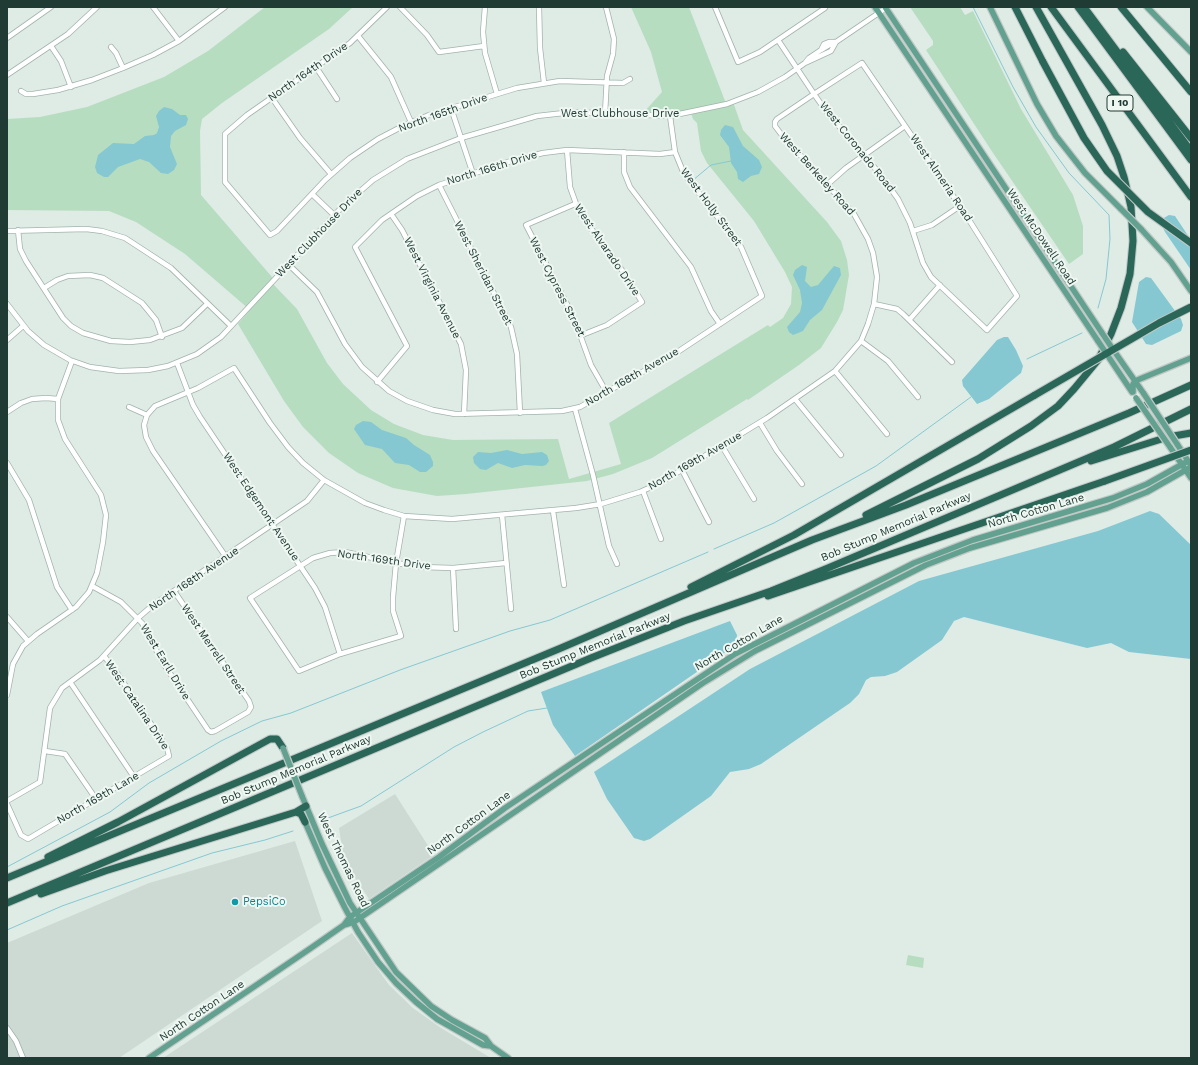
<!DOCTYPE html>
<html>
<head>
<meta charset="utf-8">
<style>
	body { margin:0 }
	#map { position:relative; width:1198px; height:1065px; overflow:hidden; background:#dfebe5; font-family:"Work Sans",sans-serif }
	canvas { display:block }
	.frame { position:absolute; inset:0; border:8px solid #203b33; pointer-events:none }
</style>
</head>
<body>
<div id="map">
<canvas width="1198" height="1065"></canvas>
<div class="frame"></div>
</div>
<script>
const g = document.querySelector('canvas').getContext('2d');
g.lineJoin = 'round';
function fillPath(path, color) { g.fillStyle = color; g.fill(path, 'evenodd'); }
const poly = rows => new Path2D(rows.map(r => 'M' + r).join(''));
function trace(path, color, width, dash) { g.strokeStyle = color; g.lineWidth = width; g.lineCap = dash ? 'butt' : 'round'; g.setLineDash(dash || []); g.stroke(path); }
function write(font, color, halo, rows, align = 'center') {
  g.font = font + ' "Work Sans",sans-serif'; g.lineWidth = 4; g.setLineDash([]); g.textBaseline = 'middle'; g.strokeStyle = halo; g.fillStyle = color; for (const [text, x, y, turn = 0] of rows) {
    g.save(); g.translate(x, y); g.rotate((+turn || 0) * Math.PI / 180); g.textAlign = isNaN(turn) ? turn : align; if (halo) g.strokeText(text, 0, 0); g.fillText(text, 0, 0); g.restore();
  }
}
const built = poly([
	[395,794,434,855,369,899,344,861,339,828],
	[295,841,322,921,119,1058,7,1058,7,943,149,883],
	[352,933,389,985,413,1008,441,1028,491,1058,163,1058]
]);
const green = poly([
	[265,7,353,7,329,29,222,103,202,119,200,131,201,195,272,277,274,285,297,309,327,363,343,384,371,410,394,424,423,435,453,440,558,439,569,479,621,464,609,423,768,325,770,327,783,318,791,304,792,287,785,272,754,221,707,163,701,151,697,123,693,119,691,113,644,116,644,112,662,92,651,52,631,7,689,7,725,101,727,104,733,102,743,130,827,222,841,241,847,260,849,275,843,310,837,322,821,348,799,365,748,400,747,399,652,458,613,474,587,481,466,494,437,496,393,488,358,473,329,453,303,427,284,401,238,324,250,310,185,254,136,222,109,211,7,210,7,119,40,117,87,107,164,77,208,51],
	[910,7,960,7,965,15,973,11,1021,109,1073,195,1083,226,1083,254,1069,264,993,153,926,50,933,45,933,41],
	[908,955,924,958,923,968,906,965]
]);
const water = poly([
	[164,107,172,109,180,115,186,115,188,119,186,125,175,131,171,136,170,147,177,164,174,170,168,174,161,173,149,162,140,159,118,167,108,177,104,177,97,173,95,167,98,155,113,143,134,144,145,136,154,135,157,133,159,127,156,116,159,111],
	[725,125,733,127,743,146,759,160,762,167,759,174,751,176,743,182,738,179,737,172,731,163,729,147,720,135,721,130],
	[1169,215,1175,216,1191,240,1191,270,1165,232,1161,224,1162,219],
	[802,265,807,267,805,281,811,287,818,285,834,266,840,268,841,275,822,310,810,320,803,331,793,335,789,332,787,327,800,312,802,303,800,290,793,275,795,270],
	[1146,277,1151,278,1181,319,1183,325,1181,331,1152,345,1146,344,1132,322,1139,282],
	[1004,337,1008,337,1016,350,1023,366,1021,373,989,399,977,404,963,386,962,380,997,340],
	[363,421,371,422,382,430,406,438,414,445,430,455,433,462,433,466,426,472,420,472,409,465,395,463,382,449,365,445,354,429,356,425],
	[507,450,522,454,542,452,547,455,549,461,546,465,542,466,525,465,512,468,498,463,486,470,480,469,474,463,473,457,478,452,491,453],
	[1150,511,1159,514,1191,545,1191,659,1129,652,1111,643,1087,648,964,617,954,621,942,640,897,672,885,676,871,677,866,680,859,694,850,703,761,764,749,769,730,772,711,796,650,839,644,841,634,838,607,799,594,772,750,669,919,581,1098,531],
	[730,621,737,635,736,645,575,756,553,725,541,692]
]);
const stream = poly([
	[973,7,1013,87,1036,127,1069,173,1109,215,1110,239,1106,279,1098,308],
	[692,181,711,165,731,161],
	[1027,359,1082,333],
	[714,549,774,523,876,466,971,397],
	[328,818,361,806,454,747,483,732,528,711,547,708],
	[7,867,110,812,149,783,221,741,262,721,291,713,400,670,510,631,550,620,708,552],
	[7,930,62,906,212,853,265,840,293,831]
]);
const minor = poly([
	[153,7,179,41],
	[387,7,350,43,247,115,225,134,225,182,270,235,277,231,325,180,350,158,378,139,403,126,429,115,517,88,560,81,623,83,630,79],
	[400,7,427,35,439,52,484,46],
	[485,7,483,32,485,53,497,94],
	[539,7,540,48,544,83],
	[715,7,738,62,760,52,825,8,824,7],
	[358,36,391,77,411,122],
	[7,38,51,7],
	[51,46,61,61,71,87],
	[111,47,116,53,123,68],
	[821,50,834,42],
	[805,63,831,51,836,42],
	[316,67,337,99],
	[7,75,68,34,97,7],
	[21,91,26,94,33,94,58,90,92,80,123,68,153,55,179,41,225,7],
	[272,98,300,138,331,174],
	[451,108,473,174],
	[605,114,607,76,613,54,614,39,606,7],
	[567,150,570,187,579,212,624,273,642,302,607,325,582,335],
	[624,152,624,172,630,187,691,267,711,311,720,324],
	[828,184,846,168,905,126],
	[439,185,511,327,517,354,520,413],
	[312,194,334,215],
	[575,204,526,225,574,318,591,365,607,393],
	[391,214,402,230,461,344,466,370,464,414],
	[18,230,20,249,26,261,63,318,71,326,83,333,111,341,130,342,150,340,182,328,207,304],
	[7,231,86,229,102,231,125,238,171,268,231,326],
	[913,231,932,225,960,206],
	[288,264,317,292,345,344,362,367,389,391,407,401,433,410,455,414,562,411,580,407,676,353,762,296,741,247,684,174,675,152,670,116],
	[44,288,57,280,68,276,90,275,103,278,142,303,156,320,162,337],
	[7,304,28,331,44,345,70,360,90,367,119,371,148,370,168,366,197,354,221,337,341,208,373,180,407,159,461,138,537,116,573,112,670,116,727,104,758,92,785,77,805,63,809,58,821,50,824,44,829,42,836,42,886,8],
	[874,304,897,309,903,314,952,362],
	[910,319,940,285],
	[7,340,23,326],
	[861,341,888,361,918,397],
	[177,363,193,405,200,417,315,588,325,607,340,654],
	[835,371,887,434],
	[377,382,407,346,355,247,382,220,417,196,439,185,511,161,543,153,567,150,660,154,675,152],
	[795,399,841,455],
	[129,407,147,415],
	[575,409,593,475,609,546,617,564],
	[7,412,21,403,32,399,46,398,58,399],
	[760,423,777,451,802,484],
	[722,446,754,499],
	[7,463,29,500,57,587,72,610],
	[682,470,709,522],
	[643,491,661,539],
	[553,511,564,585],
	[502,515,511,609],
	[404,516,396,563,393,597,393,611,401,636,340,654,299,671,250,598,313,558,330,553,345,552,396,563,421,567,453,568,506,563],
	[226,557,153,451,146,437,144,425,147,415,155,406,198,388,234,368,270,423,288,447,303,463,324,480,365,503,384,510,404,516,452,519,576,508,601,504,640,492,660,483,767,418,835,371,861,341,868,324,874,304,877,277,873,253,868,239,854,214,781,134,775,126,775,122,777,119,814,94,862,63,964,212,1017,296,987,330,931,277,923,263,910,223,898,199,880,174,826,111,814,94,778,40],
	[453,568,456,629],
	[92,586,121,602,142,623,163,663,208,730,211,732,215,731,248,712,251,707,249,701,174,591],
	[7,617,28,641],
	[70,682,134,777],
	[7,695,13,664,23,646,37,634,76,607,89,592,97,573,103,542,106,515,101,495,65,439,58,420,58,399,72,361],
	[45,751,65,754,96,799],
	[7,801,40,782,50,708,62,688,100,660,138,618,153,605,307,501,324,480],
	[7,804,21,835,28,839,169,756,167,748,113,667,104,656],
	[7,1028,16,1041,23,1058]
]);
const major = poly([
	[875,7,1098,341],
	[885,7,1102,333],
	[990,7,1037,104,1056,136,1085,173,1121,209],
	[1147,7,1191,52],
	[1141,229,1171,262,1191,291],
	[1112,348,1144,394],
	[1108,356,1132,392],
	[1133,392,1133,384,1135,381,1191,358],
	[1177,444,1190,464],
	[1170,447,1191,478],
	[302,796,322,844,350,903,396,972,431,1006,452,1020,485,1038,491,1046,508,1058],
	[305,822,325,868,345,908,358,932,378,962,396,983,416,1002,437,1019,483,1045,491,1046],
	[344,925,354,922,703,683,755,651,926,565,970,548,1107,508,1147,492,1191,467],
	[149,1058,311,948,344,925,350,917,439,857,505,808,735,654,914,563,973,540,1113,498,1147,484,1188,461]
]);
const highway = poly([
	[1015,7,1043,62],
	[1051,7,1191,197],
	[1078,7,1191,160],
	[1084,7,1191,151],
	[1121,7,1191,92],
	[1123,52,1191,138],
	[1091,461,1168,437,1191,433],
	[866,515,978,459,1031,426,1058,406,1074,389,1098,360,1111,334,1121,308,1130,274,1133,241,1131,207,1124,177,1117,156,1102,125,1036,7],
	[691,587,794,535,1035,395],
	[768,596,1105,481],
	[296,812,301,814,305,822],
	[48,857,118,822,270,739,277,739,283,748],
	[7,878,561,648,812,540,906,505,1129,413,1191,385],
	[41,894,105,871,296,812,306,806],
	[7,903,591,658,684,621,771,591,828,568,1114,447,1191,409]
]);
const majorBridge = poly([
	[1121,209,1141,229],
	[1102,333,1112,348],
	[1098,341,1108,356],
	[1144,394,1177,444],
	[1136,398,1170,447],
	[283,748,302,796]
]);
const highwayBridge = poly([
	[1043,62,1084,138,1107,171,1148,212,1191,243],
	[1035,395,1159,323,1191,307],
	[1105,481,1191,450]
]);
const markers = [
	[235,902,4,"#0f9aa8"]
];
const shields = [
	[1120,103,26]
];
const shieldNames = [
	["I 10",1120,103]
];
const streetNames = [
	["North 164th Drive",308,72,-35],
	["North 165th Drive",443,113,-20],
	["West Clubhouse Drive",620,114],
	["West Coronado Road",857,147,51],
	["North 166th Drive",492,168,-17],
	["West Berkeley Road",817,174,48],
	["West Almeria Road",941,178,56],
	["West Holly Street",711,207,53],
	["West Clubhouse Drive",319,233,-46],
	["West McDowell Road",1041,237,56],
	["West Alvarado Drive",607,250,56],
	["West Sheridan Street",483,273,63],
	["West Cypress Street",557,287,63],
	["West Virginia Avenue",432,288,63],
	["North 168th Avenue",632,377,-30],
	["North 169th Avenue",695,461,-30],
	["West Edgemont Avenue",261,507,56],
	["North Cotton Lane",1036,511,-16],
	["Bob Stump Memorial Parkway",896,527,-23],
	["North 169th Drive",384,560,8],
	["North 168th Avenue",194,579,-34],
	["North Cotton Lane",739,643,-30],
	["Bob Stump Memorial Parkway",595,646,-22],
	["West Merrell Street",213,649,56],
	["West Earll Drive",165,662,59],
	["West Catalina Drive",137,705,56],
	["Bob Stump Memorial Parkway",296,770,-23],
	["North 169th Lane",98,798,-30],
	["North Cotton Lane",469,823,-36],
	["West Thomas Road",343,860,64],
	["North Cotton Lane",202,1011,-34]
];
const cultureNames = [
	["PepsiCo",243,902]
];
fillPath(built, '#cddad4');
fillPath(green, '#b7ddc0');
fillPath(water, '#85c8d1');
trace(stream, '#85c8d1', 1);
trace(minor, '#a2b3ac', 6);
trace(major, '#c1c8c6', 8);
trace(highway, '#c1c8c6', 9);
trace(minor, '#fff', 4.5);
trace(major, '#62a18f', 5.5);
trace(highway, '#2b6759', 7);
trace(majorBridge, '#c1c8c6', 8, []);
trace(highwayBridge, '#c1c8c6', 9, []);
trace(majorBridge, '#62a18f', 5.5);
trace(highwayBridge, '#2b6759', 7);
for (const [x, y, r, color] of markers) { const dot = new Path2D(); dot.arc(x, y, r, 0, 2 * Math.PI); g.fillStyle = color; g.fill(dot); trace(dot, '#eff7f3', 1.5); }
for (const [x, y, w] of shields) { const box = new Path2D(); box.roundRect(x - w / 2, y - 8, w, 16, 3); g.fillStyle = '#eff7f3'; g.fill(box); trace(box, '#203b33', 1); }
write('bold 10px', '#203b33', null, shieldNames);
write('11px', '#203b33', '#eff7f3', streetNames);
write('11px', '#0d838f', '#eff7f3', cultureNames, 'left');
</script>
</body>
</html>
